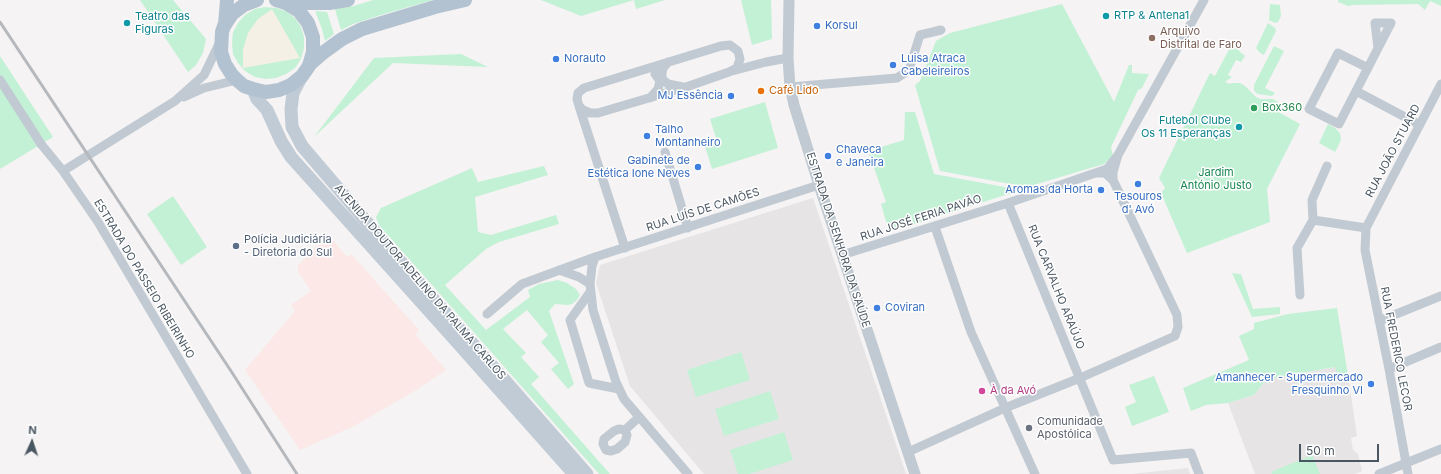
<!DOCTYPE html>
<html>
<head>
<meta charset="utf-8">
<style>
	body { margin:0 }
	#map { position:relative; width:1441px; height:474px; overflow:hidden; background:#f5f3f3; font-family:Inter,sans-serif }
	canvas { display:block }
	.north { position:absolute; left:12px; top:422px; width:40px; height:40px; -webkit-text-stroke:3px #fff; paint-order:stroke; rotate:3deg; font-size:11px; font-weight:700; line-height:16px; text-align:center; color:#4a5661 }
	.north::after { content:''; display:block; margin:auto; width:14px; height:18px; background:#4a5661; clip-path:polygon(50% 0,100% 100%,50% 72%,0 100%) }
	.scale { position:absolute; left:1299px; top:444px; width:80px; height:18px; box-sizing:border-box; border:2px solid #4a5661; border-top:0; padding-left:5px; font-size:12px; line-height:14px; white-space:nowrap; color:#4a5661; -webkit-text-stroke:3px #fff; paint-order:stroke }
</style>
</head>
<body>
<div id="map">
<canvas width="1441" height="474"></canvas>
<div class="north">N</div>
<div class="scale">50 m</div>
</div>
<script>
const g = document.querySelector('canvas').getContext('2d');
g.lineJoin = 'round';
function fillPath(path, color) { g.fillStyle = color; g.fill(path, 'evenodd'); }
const poly = rows => new Path2D(rows.map(r => 'M' + r).join(''));
function trace(path, color, width, dash) { g.strokeStyle = color; g.lineWidth = width; g.lineCap = dash ? 'butt' : 'round'; g.setLineDash(dash || []); g.stroke(path); }
function write(font, color, halo, rows, align = 'center') {
  g.font = font + ' Inter,sans-serif'; g.lineWidth = 3; g.setLineDash([]); g.textBaseline = 'middle'; g.strokeStyle = halo; g.fillStyle = color; for (const [text, x, y, turn = 0] of rows) {
    g.save(); g.translate(x, y); g.rotate((+turn || 0) * Math.PI / 180); g.textAlign = isNaN(turn) ? turn : align; if (halo) g.strokeText(text, 0, 0); g.fillText(text, 0, 0); g.restore();
  }
}
const education = poly([
	[813,198,906,474,704,474,630,386,596,283,600,265],
	[1336,367,1338,376,1348,375,1357,436,1351,438,1353,450,1358,454,1362,471,1355,474,1255,474,1228,403,1254,395,1267,379],
	[1188,468,1190,474,1131,474]
]);
const medical = poly([
	[328,234,347,257,351,254,419,330,415,334,446,370,413,392,354,426,300,450,245,370,295,311,291,305,311,291,298,272,298,266]
]);
const green = poly([
	[140,0,173,0,206,39,203,53,196,65,188,72],
	[373,0,433,0,384,14,353,24,341,30,335,9,354,6],
	[541,0,665,0,636,9,634,0,581,16],
	[741,0,771,0,772,39,752,45],
	[1338,0,1441,0,1441,6,1430,1,1425,10,1418,4,1353,5,1348,6,1338,2],
	[1062,4,1114,102,1129,65,1132,65,1132,73,1149,74,1142,88,1138,90,1111,147,1113,156,1104,164,1027,187,940,171,915,85,920,81,936,41,950,33],
	[1270,4,1280,5,1281,16,1278,22,1275,23,1269,20],
	[265,7,276,8,286,11,295,18,301,27,304,37,304,48,301,59,295,68,286,74,276,78,266,79,255,77,245,71,238,63,233,54,232,43,233,32,238,23,245,15,255,9],
	[315,11,327,12,334,34,325,41,322,29],
	[1268,23,1275,28,1276,31,1264,55,1259,52,1256,48],
	[1234,40,1237,42,1238,50,1245,56,1241,62,1236,60,1228,75,1232,77,1225,82,1230,84,1232,83,1240,83,1245,86,1256,97,1260,99,1272,99,1275,100,1279,103,1279,106,1275,110,1300,124,1267,189,1270,222,1187,253,1161,193,1165,188,1159,178,1210,73,1215,76],
	[1274,46,1284,51,1265,88,1275,93,1272,96,1258,94,1254,91,1254,85],
	[461,54,488,67,393,63,314,137,374,58],
	[0,56,53,137,0,169],
	[765,102,778,148,712,169,704,143,716,138,710,119],
	[905,112,915,112,934,174,1021,190,889,232,881,204,886,202,868,151,904,140],
	[1328,124,1335,128,1340,133,1341,140,1335,152,1319,143],
	[544,166,548,175,475,197,478,232,491,235,556,215,559,224,499,242,486,249,445,285,486,330,530,297,528,290,539,284,558,280,567,283,576,289,580,295,577,300,572,304,568,305,555,304,549,311,574,384,568,389,551,369,559,363,541,342,548,335,527,310,503,329,526,353,521,357,539,377,531,384,610,474,599,474,379,225,376,217,381,208,472,168,478,182],
	[173,196,207,247,181,265,147,214],
	[1232,273,1241,274,1253,309,1280,307,1280,314,1252,317],
	[1337,308,1348,375,1338,377,1335,367,1267,379,1254,395,1228,403,1206,405,1191,411,1183,388,1249,360,1239,336,1254,329,1254,323,1288,314],
	[741,352,750,380,696,397,687,370],
	[1154,376,1169,412,1132,426,1125,407,1136,402,1129,385],
	[770,391,779,419,724,436,715,409],
	[784,432,793,460,749,474,738,474,730,450],
	[1312,455,1320,474,1272,474,1271,472]
]);
const sand = poly([
	[272,9,300,58,243,68,243,50,248,33,258,19]
]);
const minor = poly([
	[668,62,663,68,662,73,662,79,668,84,683,87],
	[1368,68,1338,53,1309,109,1339,124,1391,23,1375,23,1378,48],
	[732,71,766,62,788,58],
	[0,80,41,144,63,171,98,222,247,474],
	[790,87,897,78,909,70,920,35,941,30],
	[1356,91,1420,125],
	[184,97,204,88,237,80],
	[650,98,658,89,660,81,655,74],
	[579,106,583,110,590,113,598,113,686,87,729,72,737,68,740,59,738,51,730,45,721,46,584,88,578,93,577,99,579,106,625,248],
	[665,152,688,228],
	[1118,155,1107,169,1008,203,1113,460,1191,453,1199,474],
	[63,171,175,101,204,75,219,44],
	[1113,180,1113,172,1118,155,1204,0],
	[1313,220,1366,228],
	[935,227,971,332,1035,474],
	[842,255,1008,203],
	[595,257,592,266,590,284,593,310,616,382,624,399,688,474],
	[559,270,579,277,590,284],
	[590,292,570,320,589,383,619,389],
	[1300,295,1297,248,1313,220,1312,200,1327,166],
	[487,314,522,284,595,257,819,185],
	[1379,321,1441,296],
	[1389,369,1441,347],
	[619,429,625,430,627,435,625,442,617,449,611,451,606,450,603,444,604,439,614,431,619,429],
	[625,430,639,417],
	[908,452,1005,408,1080,378,1175,336,1178,327,1177,315,1113,180,1105,173,1097,173],
	[1379,474,1441,449],
	[1408,474,1389,369,1365,250,1366,228,1441,84]
]);
const tertiary = poly([
	[789,0,788,58,790,87,794,105,819,185,915,474]
]);
const secondary = poly([
	[302,76,293,93,291,109,292,127,302,146,400,261,587,474],
	[253,89,257,99,267,110,281,141,291,157,447,331,574,474]
]);
const primary = poly([
	[257,0,244,5,232,14,224,26,222,32,221,52,225,64,232,75,237,80,244,86,253,89,266,92,279,90,291,85,302,76,309,66,313,52,313,37,308,23,299,11,286,3,276,0],
	[286,3,329,3,348,0],
	[225,25,227,0],
	[309,65,324,52,342,39,362,29,435,7,465,0]
]);
const rail = poly([
	[0,22,231,371,297,474]
]);
const markers = [
	[1106,16,4,"#0f9aa8"],
	[127,23,4,"#0f9aa8"],
	[817,26,4,"#3f7fe0"],
	[1152,38,4,"#8d6e63"],
	[556,59,4,"#3f7fe0"],
	[893,65,4,"#3f7fe0"],
	[761,91,4,"#e8710a"],
	[731,96,4,"#3f7fe0"],
	[1254,108,4,"#2e9e5b"],
	[1239,127,4,"#0f9aa8"],
	[647,136,4,"#3f7fe0"],
	[828,156,4,"#3f7fe0"],
	[698,167,4,"#3f7fe0"],
	[1138,184,4,"#3f7fe0"],
	[1101,190,4,"#3f7fe0"],
	[236,246,4,"#5c6f8a"],
	[877,308,4,"#3f7fe0"],
	[1371,384,4,"#3f7fe0"],
	[982,391,4,"#d1479c"],
	[1029,428,4,"#6b7280"]
];
const cultureNames = [
	["RTP & Antena1",1114,16],
	["Teatro das",135,17],
	["Figuras",135,30],
	["Futebol Clube",1231,121,"right"],
	["Os 11 Esperanças",1231,134,"right"]
];
const shopNames = [
	["Korsul",825,26],
	["Norauto",564,59],
	["Luisa Atraca",901,59],
	["Cabeleireiros",901,72],
	["MJ Essência",723,96,"right"],
	["Talho",655,130],
	["Montanheiro",655,143],
	["Chaveca",836,150],
	["e Janeira",836,163],
	["Gabinete de",690,161,"right"],
	["Estética Ione Neves",690,174,"right"],
	["Aromas da Horta",1093,190,"right"],
	["Tesouros",1138,197,"center"],
	["d' Avó",1138,210,"center"],
	["Coviran",885,308],
	["Amanhecer - Supermercado",1363,378,"right"],
	["Fresquinho VI",1363,391,"right"]
];
const educationNames = [
	["Arquivo",1160,32],
	["Distrital de Faro",1160,45]
];
const foodNames = [
	["Café Lido",769,91]
];
const leisureNames = [
	["Box360",1262,108]
];
const streetNames = [
	["RUA JOÃO STUARD",1393,151,-62],
	["RUA LUÍS DE CAMÕES",703,210,-18],
	["RUA JOSÉ FERIA PAVÃO",921,218,-18],
	["ESTRADA DA SENHORA DA SAÚDE",838,240,72],
	["ESTRADA DO PASSEIO RIBEIRINHO",144,279,59],
	["AVENIDA DOUTOR ADELINO DA PALMA CARLOS",420,282,49],
	["RUA CARVALHO ARAÚJO",1056,287,68],
	["RUA FREDERICO LECOR",1396,349,79]
];
const parkNames = [
	["Jardim",1216,173],
	["António Justo",1216,186]
];
const serviceNames = [
	["Polícia Judiciária",244,240],
	["- Diretoria do Sul",244,253]
];
const hotelNames = [
	["À da Avó",990,391]
];
const worshipNames = [
	["Comunidade",1037,422],
	["Apostólica",1037,435]
];
fillPath(education, '#e6e4e5');
fillPath(medical, '#fce8e6');
fillPath(green, '#c3f1d5');
fillPath(sand, '#f5f0e5');
trace(minor, '#c1cad2', 9);
trace(tertiary, '#c1cad2', 11);
trace(secondary, '#c1cbd6', 13);
trace(primary, '#b3c2d1', 14);
trace(rail, '#b5b8bd', 3);
for (const [x, y, r, color] of markers) { const dot = new Path2D(); dot.arc(x, y, r, 0, 2 * Math.PI); g.fillStyle = color; g.fill(dot); trace(dot, '#fff', 1.5); }
write('11px', '#0d838f', '#fff', cultureNames, 'left');
write('11px', '#366cbe', '#fff', shopNames, 'left');
write('11px', '#785e54', '#fff', educationNames, 'left');
write('11px', '#c56008', '#fff', foodNames, 'left');
write('11px', '#27864d', '#fff', leisureNames, 'left');
write('11px', '#4a5661', '#fff', streetNames);
write('11px', '#17864f', '#fff', parkNames);
write('11px', '#4e5e75', '#fff', serviceNames, 'left');
write('11px', '#b23c85', '#fff', hotelNames, 'left');
write('11px', '#5b616d', '#fff', worshipNames, 'left');
</script>
</body>
</html>
